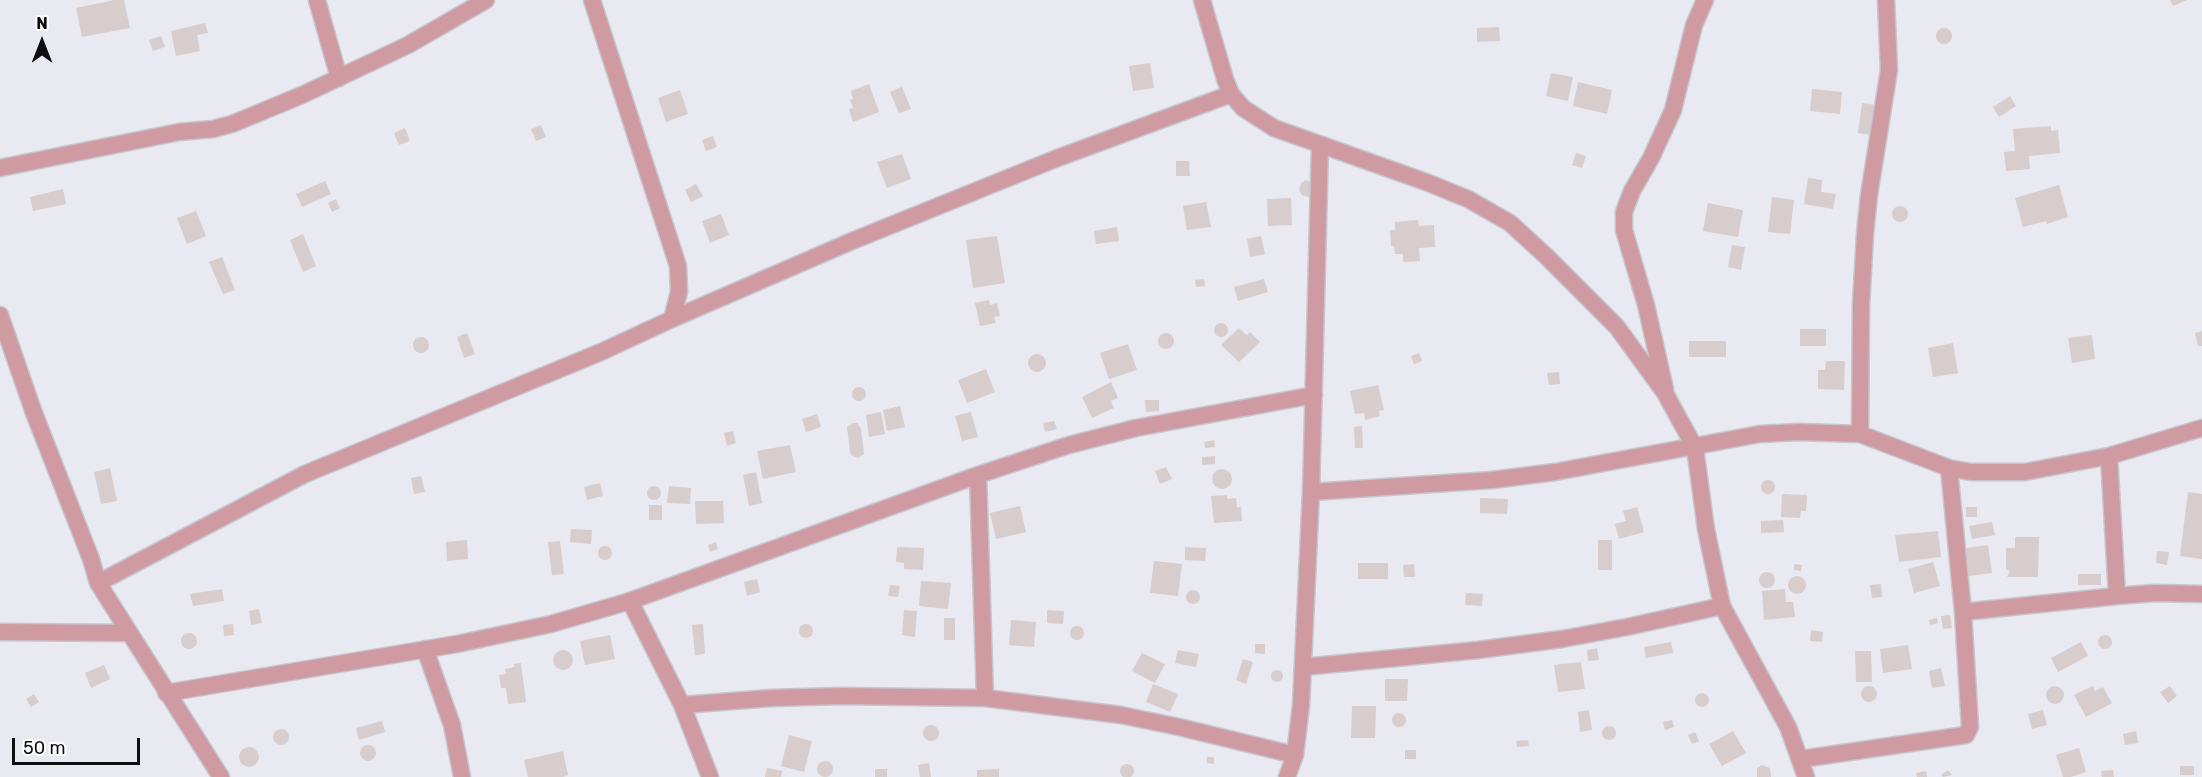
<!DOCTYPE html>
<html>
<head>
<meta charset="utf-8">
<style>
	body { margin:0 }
	#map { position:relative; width:2202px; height:777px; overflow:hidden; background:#e9e9f1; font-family:Rubik,sans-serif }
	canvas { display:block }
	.north { position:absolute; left:12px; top:12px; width:60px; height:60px; -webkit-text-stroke:4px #fff; paint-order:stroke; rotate:0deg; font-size:16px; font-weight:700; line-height:24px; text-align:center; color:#0e0e11 }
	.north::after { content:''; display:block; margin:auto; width:21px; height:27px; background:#0e0e11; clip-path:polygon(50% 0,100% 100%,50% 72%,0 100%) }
	.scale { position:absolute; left:12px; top:738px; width:128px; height:27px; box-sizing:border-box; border:3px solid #0e0e11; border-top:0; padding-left:8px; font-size:18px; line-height:21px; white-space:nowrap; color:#0e0e11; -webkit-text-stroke:4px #fff; paint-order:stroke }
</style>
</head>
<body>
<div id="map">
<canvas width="2202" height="777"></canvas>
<div class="north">N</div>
<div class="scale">50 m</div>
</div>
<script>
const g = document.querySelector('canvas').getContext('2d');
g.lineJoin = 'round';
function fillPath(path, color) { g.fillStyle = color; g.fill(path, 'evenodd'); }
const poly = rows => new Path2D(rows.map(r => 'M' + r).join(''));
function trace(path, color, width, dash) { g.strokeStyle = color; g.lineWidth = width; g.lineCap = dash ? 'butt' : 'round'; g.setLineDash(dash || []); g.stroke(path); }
const building = poly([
	[114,0,124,0,130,28,82,37,76,8],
	[2170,0,2187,0,2173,6],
	[205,23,208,33,197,35,200,51,176,56,171,31],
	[1499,27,1500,41,1477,42,1477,28],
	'1936 36a8 8 0 1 1 16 0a8 8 0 1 1-16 0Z',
	[161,36,165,47,153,51,149,40],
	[1150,63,1154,88,1133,91,1129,66],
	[1551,73,1573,77,1568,101,1546,96],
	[1578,82,1612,90,1607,114,1573,106],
	[869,84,879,112,853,122,849,109,853,108,850,100,853,99,851,91],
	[902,87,911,109,899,113,890,92],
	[1812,89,1842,92,1840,114,1810,111],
	[680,90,688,114,666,122,658,98],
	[2010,96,2016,106,1999,117,1993,107],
	[1862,103,1875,105,1872,135,1858,133],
	[541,125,546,137,536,141,531,129],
	[2051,126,2051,131,2058,130,2060,153,2029,156,2030,169,2006,171,2004,152,2015,151,2013,129],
	[405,128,410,141,399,145,394,133],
	[713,136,717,147,706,151,702,140],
	[1576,153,1586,156,1582,168,1572,165],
	[902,154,911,179,887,188,877,162],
	[1176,161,1189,161,1190,176,1176,176],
	[1808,178,1822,180,1821,192,1836,194,1833,209,1804,204],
	[1306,180,1311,182,1312,196,1309,197,1302,195,1299,190,1301,183],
	[325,181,331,194,302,207,296,194],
	[696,184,703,196,691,202,685,190],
	[2059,185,2068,217,2047,224,2046,221,2023,227,2015,198],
	[63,189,66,204,33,211,30,197],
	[1772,197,1794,200,1790,234,1768,232],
	[1291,198,1292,225,1268,226,1267,199],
	[336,199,340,208,332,212,328,203],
	[1206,202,1211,227,1187,230,1183,206],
	[1708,203,1743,210,1738,237,1703,231],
	'1892 214a8 8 0 1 1 16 0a8 8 0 1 1-16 0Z',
	[196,211,206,236,187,244,177,218],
	[721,214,729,235,710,243,702,221],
	[1418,220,1419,226,1434,225,1435,247,1419,248,1420,261,1403,262,1403,254,1395,254,1394,246,1391,246,1390,230,1395,230,1395,222],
	[1117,227,1119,241,1096,244,1094,231],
	[303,234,316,266,303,272,290,240],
	[997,236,1005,283,973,288,966,240],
	[1261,236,1265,254,1250,257,1247,239],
	[1732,245,1745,247,1741,270,1728,267],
	[222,257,235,290,223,294,209,262],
	[1204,279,1205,286,1196,287,1195,280],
	[1264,279,1268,292,1238,301,1234,287],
	[989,300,990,305,997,303,1000,316,994,317,996,323,980,326,975,303],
	'1214 330a7 7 0 1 1 14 0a7 7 0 1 1-14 0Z',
	[1239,328,1247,335,1250,332,1260,342,1239,362,1221,345],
	[1800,329,1826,329,1826,346,1800,346],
	[2202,331,2202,346,2198,346,2195,333],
	[467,333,475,354,464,358,457,337],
	'1158 341a8 8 0 1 1 16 0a8 8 0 1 1-16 0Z',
	[2092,335,2095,359,2072,363,2068,338],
	'413 345a8 8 0 1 1 16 0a8 8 0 1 1-16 0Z',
	[1689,341,1726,341,1726,357,1689,357],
	[1953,343,1958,373,1933,377,1928,348],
	[1128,344,1137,370,1109,379,1100,353],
	[1419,353,1422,361,1414,364,1411,356],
	'1028 363a9 9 0 1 1 18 0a9 9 0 1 1-18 0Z',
	[1826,361,1845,361,1844,390,1818,389,1818,370,1825,370],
	[986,369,995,392,967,403,958,380],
	[1559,372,1560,384,1549,385,1547,373],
	[1111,382,1118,398,1111,401,1114,408,1092,418,1082,397],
	[1378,385,1384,410,1379,411,1380,416,1365,420,1364,413,1355,414,1350,391],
	'852 394a7 7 0 1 1 14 0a7 7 0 1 1-14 0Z',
	[1145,400,1159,400,1159,411,1146,412],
	[900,406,905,427,887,431,883,410],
	[881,412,885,434,869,437,866,415],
	[971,412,978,437,962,441,955,416],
	[817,414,821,427,806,432,802,419],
	[1054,421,1057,429,1045,432,1043,423],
	[853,423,857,423,861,429,864,454,858,458,851,455,850,451,847,427],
	[1362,426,1363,448,1355,448,1354,427],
	[733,431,736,443,727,446,724,433],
	[1214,440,1215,447,1205,448,1204,442],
	[790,445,796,472,763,479,757,451],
	[1215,456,1215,464,1202,465,1202,457],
	[1166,467,1172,479,1160,484,1155,471],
	[110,468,117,501,101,504,94,472],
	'1212 479a10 10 0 1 1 20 0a10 10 0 1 1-20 0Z',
	[756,472,762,503,749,506,743,475],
	[421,476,425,492,414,494,411,478],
	'1761 487a7 7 0 1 1 14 0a7 7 0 1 1-14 0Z',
	[600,483,603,496,587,500,584,487],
	[669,486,691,488,690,504,667,503],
	'647 493a7 7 0 1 1 14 0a7 7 0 1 1-14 0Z',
	[2188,492,2202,494,2202,559,2180,556],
	[1782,494,1807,495,1806,511,1801,511,1800,518,1781,517],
	[1227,495,1227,499,1236,498,1237,507,1241,507,1242,521,1214,523,1211,496],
	[1480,498,1508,499,1507,514,1480,513],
	[695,501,723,501,724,523,696,524],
	[649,505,662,505,662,520,649,520],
	[1020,506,1026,532,996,539,990,513],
	[1637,507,1644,532,1619,539,1615,524,1626,521,1623,511],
	[1966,507,1977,507,1977,517,1966,517],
	[1783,520,1784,532,1761,533,1761,521],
	[1992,522,1995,535,1972,539,1969,526],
	[571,529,592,530,591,544,570,542],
	[1938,531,1941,557,1899,562,1895,535],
	[2015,537,2039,537,2038,577,2007,577,2010,571,2006,569,2006,548,2015,548],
	[467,540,468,559,447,561,446,542],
	[1598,540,1612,540,1612,570,1598,570],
	[560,541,564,574,552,575,548,542],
	[716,542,718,549,710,552,708,545],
	[1988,545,1992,573,1969,576,1966,548],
	'598 553a7 7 0 1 1 14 0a7 7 0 1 1-14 0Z',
	[897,547,924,548,923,570,904,569,904,563,896,562],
	[1185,547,1206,548,1205,561,1185,560],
	[2157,551,2169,552,2167,565,2156,563],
	[1154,561,1182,564,1178,596,1150,593],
	[1933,562,1940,586,1914,593,1908,569],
	[1358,563,1388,563,1388,579,1358,579],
	[1414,564,1415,577,1404,577,1403,565],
	[1794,564,1802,565,1801,571,1794,570],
	'1759 580a8 8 0 1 1 16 0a8 8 0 1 1-16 0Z',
	[2078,574,2101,574,2101,585,2078,585],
	'1788 585a9 9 0 1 1 18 0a9 9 0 1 1-18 0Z',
	[757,579,760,592,747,596,744,582],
	[921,581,951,583,948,609,919,606],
	[1881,584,1882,597,1872,598,1870,585],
	[890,585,900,586,898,597,888,596],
	[222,589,224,601,193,606,190,594],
	[1785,589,1786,602,1793,602,1795,617,1764,620,1762,591],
	'1186 597a7 7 0 1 1 14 0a7 7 0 1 1-14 0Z',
	[1466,593,1483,594,1482,606,1465,605],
	[259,609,262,623,251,625,249,611],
	[904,610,917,611,915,637,902,635],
	[1047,610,1064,611,1063,624,1047,623],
	[1950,615,1952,628,1943,629,1941,616],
	[944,618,955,618,955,640,944,640],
	[1937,618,1938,623,1930,625,1929,620],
	[1011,620,1036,622,1034,647,1009,645],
	'799 631a7 7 0 1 1 14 0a7 7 0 1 1-14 0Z',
	[233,624,234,635,224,636,223,625],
	[703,624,705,654,695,655,692,625],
	'1070 633a7 7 0 1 1 14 0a7 7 0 1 1-14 0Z',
	[1811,630,1823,632,1822,642,1810,641],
	'181 641a8 8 0 1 1 16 0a8 8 0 1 1-16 0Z',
	'2098 642a7 7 0 1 1 14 0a7 7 0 1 1-14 0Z',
	[610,635,615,659,585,665,580,641],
	[1671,642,1673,653,1646,658,1644,647],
	[2081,642,2088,656,2058,672,2051,658],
	[1255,644,1265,644,1265,654,1255,653],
	[1908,645,1912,669,1883,673,1880,649],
	[1597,648,1599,660,1588,661,1587,650],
	[1178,650,1199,654,1196,667,1175,663],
	'553 660a10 10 0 1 1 20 0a10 10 0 1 1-20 0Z',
	[1855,651,1871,651,1872,682,1856,682],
	[1142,653,1165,664,1155,683,1132,671],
	[1243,659,1253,662,1246,684,1236,680],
	[1581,662,1585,689,1558,692,1554,665],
	[521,663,526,702,508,704,506,688,501,688,499,675,506,674,505,669,514,667,514,664],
	[104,665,110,679,91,688,85,673],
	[1941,668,1945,686,1932,688,1929,671],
	'1271 676a6 6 0 1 1 12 0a6 6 0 1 1-12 0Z',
	[1385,679,1408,679,1407,701,1385,701],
	[1153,684,1178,694,1170,712,1146,702],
	[2093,686,2095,691,2103,687,2112,703,2086,717,2074,695],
	[2170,686,2177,696,2168,703,2160,692],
	'2046 695a9 9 0 1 1 18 0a9 9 0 1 1-18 0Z',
	'1861 694a8 8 0 1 1 16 0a8 8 0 1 1-16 0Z',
	'1695 700a7 7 0 1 1 14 0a7 7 0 1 1-14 0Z',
	[34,694,39,702,31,707,26,699],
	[1352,706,1376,706,1375,738,1351,738],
	[1589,710,1592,730,1580,732,1578,712],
	[2043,710,2047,725,2032,729,2028,714],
	'1392 720a7 7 0 1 1 14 0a7 7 0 1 1-14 0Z',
	[1672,720,1674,727,1665,730,1663,722],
	[382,721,385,732,359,740,356,728],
	'923 733a8 8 0 1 1 16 0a8 8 0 1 1-16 0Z',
	'1602 733a7 7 0 1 1 14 0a7 7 0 1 1-14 0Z',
	'273 737a8 8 0 1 1 16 0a8 8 0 1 1-16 0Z',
	[1733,731,1746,753,1722,766,1709,744],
	[2136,731,2138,743,2125,745,2123,734],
	[1695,732,1699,741,1692,744,1688,735],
	[789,735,812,741,804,772,781,766],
	[1528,740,1529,746,1517,747,1516,741],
	'360 753a8 8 0 1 1 16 0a8 8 0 1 1-16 0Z',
	'239 757a10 10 0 1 1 20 0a10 10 0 1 1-20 0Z',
	[2079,748,2086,772,2071,777,2063,777,2056,755],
	[1405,750,1416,750,1416,759,1405,759],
	[563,751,568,775,563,777,528,777,524,760],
	[1207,757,1214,757,1214,764,1207,763],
	'817 769a8 8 0 1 1 16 0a8 8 0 1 1-16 0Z',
	[929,763,931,777,920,777,918,765],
	'1120 771a7 7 0 1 1 14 0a7 7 0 1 1-14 0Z',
	[1762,765,1770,768,1771,777,1757,777,1757,768],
	[2180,766,2194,766,2194,775,2180,775],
	[767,768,782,771,781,777,765,777],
	[875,769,887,769,887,777,875,777],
	[999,769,999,777,977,777,977,770],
	[1948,770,1952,775,1943,777,1941,775],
	[2113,770,2114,777,2102,777,2101,771],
	[1926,771,1927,777,1917,777,1916,773]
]);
const minor = poly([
	[317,0,339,78],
	[592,0,678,266,679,292,672,319],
	[1202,0,1225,79,1231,94,1243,108,1274,128,1426,182,1468,199,1510,223,1546,256,1617,327,1665,393,1695,448,1706,529,1722,606,1788,727,1806,777],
	[0,168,179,132,213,129,232,124,302,95,408,45,486,0],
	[0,315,34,413,91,559,98,583,221,777],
	[1665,389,1646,305,1624,230,1624,212,1632,191,1651,158,1673,110,1694,25,1705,0],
	[1860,434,1861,305,1865,234,1869,195,1889,70,1886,0],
	[2109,456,2117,596],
	[1949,468,1963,612],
	[978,475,985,698],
	[1311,492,1320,145],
	[98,583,305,474,601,352,672,319,852,241,1055,159,1231,94],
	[630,601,682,705,771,698,841,696,985,698,1121,715,1179,727,1295,755],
	[0,632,128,633],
	[425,649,452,725,462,777],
	[1303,667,1478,650,1562,639,1627,627,1722,606],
	[166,693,457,644,551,624,630,601,978,475,1069,445,1136,428,1314,395],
	[682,705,710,777],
	[1801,759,1966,735,1970,727,1963,612,2117,596,2154,593,2202,594],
	[1287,777,1295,755,1301,705,1311,492,1492,480,1555,472,1760,434,1799,432,1860,434,1949,468,1971,472,2025,472,2109,456,2202,428]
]);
fillPath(building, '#d6cdcc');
trace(minor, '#c6c6cd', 19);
trace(minor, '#d09aa2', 16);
</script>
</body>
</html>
